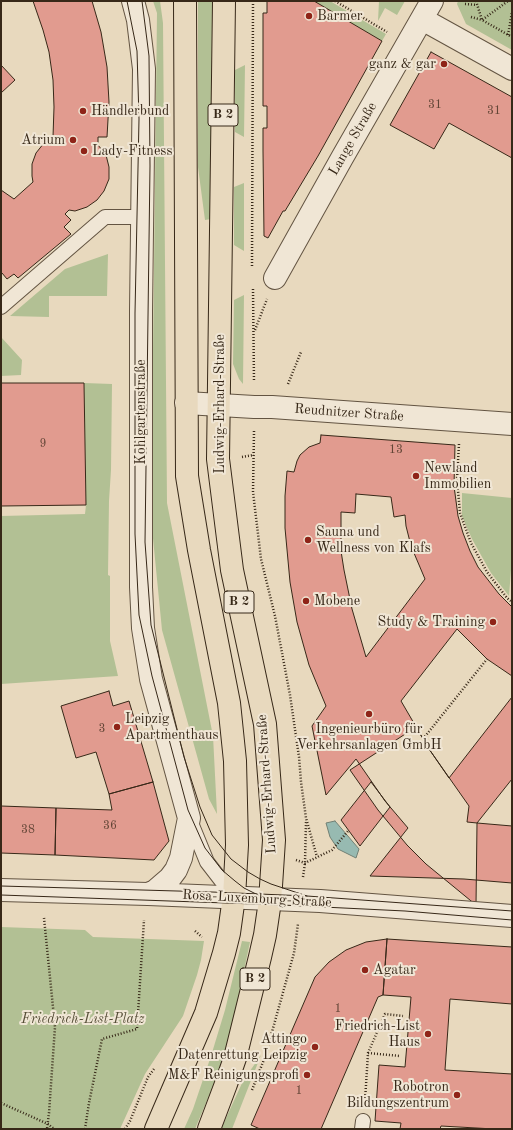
<!DOCTYPE html>
<html>
<head>
<meta charset="utf-8">
<style>
	body { margin:0 }
	#map { position:relative; width:513px; height:1130px; overflow:hidden; background:#e8d9be; font-family:"Old Standard TT",serif }
	canvas { display:block }
	.frame { position:absolute; inset:0; border:2px solid #372818; pointer-events:none }
</style>
</head>
<body>
<div id="map">
<canvas width="513" height="1130"></canvas>
<div class="frame"></div>
</div>
<script>
const g = document.querySelector('canvas').getContext('2d');
g.lineJoin = 'round';
function fillPath(path, color) { g.fillStyle = color; g.fill(path, 'evenodd'); }
const poly = rows => new Path2D(rows.map(r => 'M' + r).join(''));
function trace(path, color, width, dash) { g.strokeStyle = color; g.lineWidth = width; g.lineCap = dash ? 'butt' : 'round'; g.setLineDash(dash || []); g.stroke(path); }
function write(font, color, halo, rows, align = 'center') {
  g.font = font + ' "Old Standard TT",serif'; g.lineWidth = 4; g.setLineDash([]); g.textBaseline = 'middle'; g.strokeStyle = halo; g.fillStyle = color; for (const [text, x, y, turn = 0] of rows) {
    g.save(); g.translate(x, y); g.rotate((+turn || 0) * Math.PI / 180); g.textAlign = isNaN(turn) ? turn : align; if (halo) g.strokeText(text, 0, 0); g.fillText(text, 0, 0); g.restore();
  }
}
const green = poly([
	[153,1,160,1,163,23,167,503,213,736,217,814,209,799,162,630,151,518,157,13],
	[198,1,212,1,211,219,205,220,198,167],
	[314,1,330,1,386,34,382,41],
	[379,1,405,1,397,15,385,8,378,21],
	[458,1,512,1,512,50,466,24,457,4],
	[245,65,244,137,235,132,235,70],
	[244,183,244,251,234,245,234,187],
	[108,254,107,296,49,296,49,317,10,316,65,269],
	[244,295,243,384,239,379,233,364,234,300],
	[1,337,22,360,21,375,1,376],
	[84,383,112,384,111,470,109,501,108,575,110,576,110,641,118,676,1,684,1,516,85,514,86,505],
	[462,493,512,498,512,557,509,596,491,573,472,539,462,516],
	[1,927,85,930,93,937,204,941,201,960,197,975,183,1016,145,1074,120,1129,1,1129],
	[242,941,250,942,231,1032,214,1084,195,1129,184,1129,193,1109,211,1056,225,1010],
	[261,1055,232,1129,221,1129,243,1081]
]);
const water = poly([
	[335,821,359,849,356,858,338,849,330,837,326,823,335,821]
]);
const building = poly([
	[33,1,92,1,101,32,107,67,109,102,107,137,98,137,98,145,106,155,109,167,109,179,104,191,97,200,87,207,75,211,69,210,65,214,71,220,64,227,71,234,18,278,14,274,7,279,2,273,1,274,1,190,14,199,33,182,32,176,32,164,36,153,44,143,53,137,54,107,53,80,49,52,43,30,33,1],
	[267,1,314,1,382,41,318,156,285,211,283,211,268,238,264,236,263,151,263,128,267,128,267,106,263,106,263,13,267,13,267,1],
	[431,52,512,97,512,158,449,123,434,149,390,125,431,52],
	[1,65,15,80,1,93,1,65],
	[1,383,84,383,86,505,1,506,1,383],
	[321,435,455,445,454,486,458,516,463,533,470,551,478,567,499,594,512,607,512,676,487,659,457,629,401,701,429,749,449,778,512,697,512,779,477,823,512,826,512,883,464,879,370,876,408,828,385,801,356,759,326,795,312,726,326,706,309,665,297,622,290,582,285,528,285,496,287,471,294,472,297,461,300,455,309,447,320,443,321,435],
	[356,494,391,497,394,517,405,515,406,526,411,546,425,579,366,657,352,609,344,570,341,551,341,512,355,513,356,494],
	[109,691,113,706,129,701,153,782,109,794,96,752,76,758,61,706,109,691],
	[416,727,429,749,469,806,467,822,477,823,476,905,426,864,407,845,378,810,350,770,416,727],
	[153,782,169,841,154,860,55,855,56,808,112,810,109,794,153,782],
	[371,782,390,807,360,846,341,820,371,782],
	[1,806,56,808,55,855,1,853,1,806],
	[387,939,512,947,512,1004,450,999,445,1070,512,1074,512,1129,494,1129,441,1126,440,1129,400,1129,401,1123,375,1121,379,1065,405,1067,411,997,383,995,387,939],
	[387,939,383,995,378,997,321,1129,260,1129,251,1125,315,977,329,962,346,950,366,942,387,939]
]);
const path = poly([
	[335,1,387,32],
	[476,1,482,20,512,37],
	[465,4,477,5],
	[471,17,482,20,508,1],
	[508,35,512,12],
	[252,266,253,1],
	[253,289,254,382],
	[255,330,267,299],
	[288,384,301,352],
	[254,431,253,492,261,559,275,616,290,695,299,757,301,782,306,818,317,857],
	[459,444,457,479,460,513,471,543,487,572,507,598,512,602],
	[242,457,254,455],
	[423,739,487,659],
	[296,860,305,863,332,850,348,831],
	[303,877,305,863,306,822],
	[44,918,55,1027,49,1113,47,1129],
	[195,931,202,937],
	[368,1053,400,1056],
	[252,1090,265,1057,294,953,298,924],
	[365,1101,368,1053,385,1014,403,1016],
	[1,1103,48,1124,54,1129],
	[85,1129,89,1103,102,1039,137,1029,144,920],
	[125,1129,130,1121,148,1077,154,1069]
]);
const service = poly([
	[1,307,105,217,137,217,143,216],
	[189,818,207,862,234,897],
	[362,1129,363,1121]
]);
const minor = poly([
	[133,1,138,20,144,69,141,311,141,587,143,628,151,679,189,818,181,858,176,870,170,878,163,884,155,891,148,894],
	[422,19,512,69],
	[275,278,342,158,432,1],
	[186,403,254,407,272,407,512,424],
	[1,890,148,894,320,901,512,916]
]);
const primary = poly([
	[156,1129,206,1013,224,953,229,933,234,897,237,845,235,761,229,703,199,550,187,476,185,1],
	[209,1129,226,1084,235,1058,260,957,265,935,270,901,274,840,265,724,232,570,218,459,224,1]
]);
const tram = poly([
	[127,1,137,51,139,119,135,313,135,534,139,615,152,676,188,810,205,848,222,870,235,881,244,888,266,899,282,905],
	[142,1,149,56,150,166,145,542,151,625,184,757,200,807,212,835,231,859,248,872,260,879,271,884,307,896],
	[1,886,212,892,307,896,512,911],
	[1,895,282,905,405,911,512,920]
]);
const markers = [
	[309,16,4,"#8f2418"],
	[444,64,4,"#8f2418"],
	[83,111,4,"#8f2418"],
	[73,140,4,"#8f2418"],
	[84,151,4,"#8f2418"],
	[416,476,4,"#8f2418"],
	[308,540,4,"#8f2418"],
	[306,601,4,"#8f2418"],
	[493,622,4,"#8f2418"],
	[369,714,4,"#8f2418"],
	[117,727,4,"#8f2418"],
	[365,970,4,"#8f2418"],
	[428,1034,4,"#8f2418"],
	[315,1047,4,"#8f2418"],
	[307,1075,4,"#8f2418"],
	[457,1095,4,"#8f2418"]
];
const numberNames = [
	["31",435,105],
	["31",494,111],
	["9",43,444],
	["13",396,450],
	["3",102,729],
	["36",110,826],
	["38",28,830],
	["1",338,1009],
	["1",299,1091]
];
const shields = [
	[223,115,30],
	[239,602,30],
	[255,979,30]
];
const shieldNames = [
	["B 2",223,115],
	["B 2",239,602],
	["B 2",255,979]
];
const poiNames = [
	["Barmer",317,16],
	["ganz & gar",436,64,"right"],
	["Händlerbund",91,111],
	["Atrium",65,140,"right"],
	["Lady-Fitness",92,151],
	["Newland",424,468],
	["Immobilien",424,484],
	["Sauna und",316,532],
	["Wellness von Klafs",316,548],
	["Mobene",314,601],
	["Study & Training",485,622,"right"],
	["Leipzig",125,719],
	["Apartmenthaus",125,735],
	["Ingenieurbüro für",369,729,"center"],
	["Verkehrsanlagen GmbH",369,745,"center"],
	["Agatar",373,970],
	["Friedrich-List",420,1026,"right"],
	["Haus",420,1042,"right"],
	["Attingo",307,1039,"right"],
	["Datenrettung Leipzig",307,1055,"right"],
	["M&F Reinigungsprofi",299,1075,"right"],
	["Robotron",449,1087,"right"],
	["Bildungszentrum",449,1103,"right"]
];
const streetNames = [
	["Lange Straße",353,139,-60],
	["Ludwig-Erhard-Straße",220,404,-90],
	["Kohlgartenstraße",141,412,-90],
	["Reudnitzer Straße",349,413,4],
	["Ludwig-Erhard-Straße",267,784,-94],
	["Rosa-Luxemburg-Straße",257,899,3]
];
const parkNames = [
	["Friedrich-List-Platz",83,1019]
];
fillPath(green, '#b2c094');
fillPath(water, '#97bab1');
trace(water, '#718074', 1);
fillPath(building, '#e19b8f');
trace(building, '#372818', 1);
trace(service, '#635442', 16);
trace(minor, '#635442', 24);
trace(primary, '#372818', 24);
trace(path, '#372818', 2.5, [1, 2]);
trace(service, '#f0e6d5', 14);
trace(minor, '#f0e6d5', 22);
trace(primary, '#e8d9be', 22);
trace(tram, '#372818', 1);
for (const [x, y, r, color] of markers) { const dot = new Path2D(); dot.arc(x, y, r, 0, 2 * Math.PI); g.fillStyle = color; g.fill(dot); trace(dot, '#f0e6d5', 1.5); }
write('12px', '#624536', null, numberNames);
for (const [x, y, w] of shields) { const box = new Path2D(); box.roundRect(x - w / 2, y - 11, w, 22, 3); g.fillStyle = '#f0e6d5'; g.fill(box); trace(box, '#372818', 1); }
write('bold 13px', '#372818', null, shieldNames);
write('14px', '#372818', '#f0e6d5', poiNames, 'left');
write('14px', '#372818', '#f0e6d5', streetNames);
write('italic 14px', '#564e37', '#f0e6d5', parkNames);
</script>
</body>
</html>
